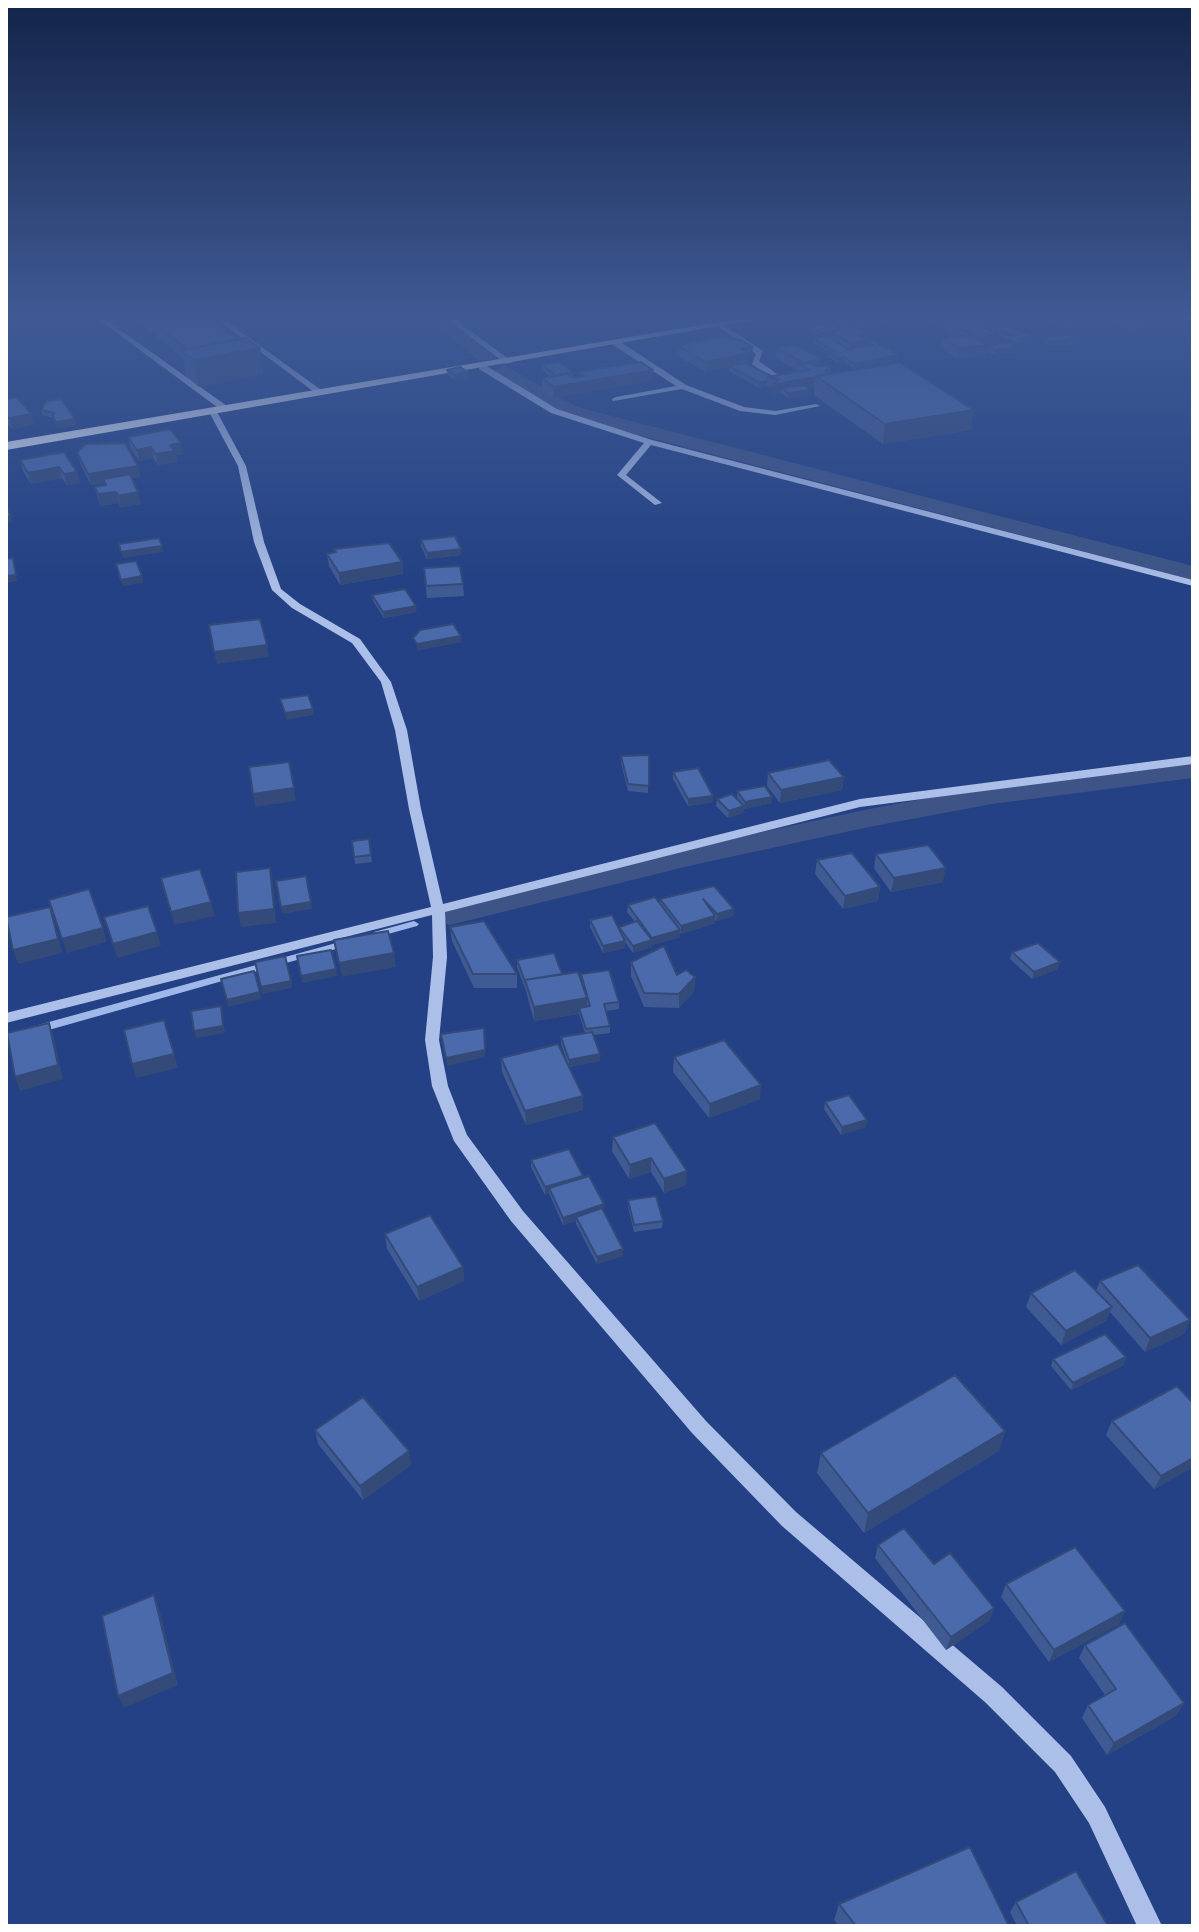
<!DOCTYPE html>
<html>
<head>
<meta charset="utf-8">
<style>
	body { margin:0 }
	#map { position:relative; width:1199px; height:1932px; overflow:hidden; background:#234184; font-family:Raleway,sans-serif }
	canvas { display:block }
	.frame { position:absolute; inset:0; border:8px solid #fff; pointer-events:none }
</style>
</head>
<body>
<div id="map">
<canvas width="1199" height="1932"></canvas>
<div class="frame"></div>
</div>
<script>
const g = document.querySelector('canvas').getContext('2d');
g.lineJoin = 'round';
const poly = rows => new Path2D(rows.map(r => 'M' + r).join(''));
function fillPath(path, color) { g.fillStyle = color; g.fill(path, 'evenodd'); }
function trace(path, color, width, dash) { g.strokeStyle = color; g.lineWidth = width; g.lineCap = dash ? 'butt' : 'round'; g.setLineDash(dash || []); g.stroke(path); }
const stream = poly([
	[414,921,419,924,417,926,377,937,372,934,374,932,414,921],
	[347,940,352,943,350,945,38,1033,33,1029,38,1025,347,940]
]);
const canal = poly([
	[427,319,446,319,494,356,491,360,479,360,427,319],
	[504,365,577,407,1193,566,1193,580,563,415,532,399,498,374,495,370,504,365],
	[1193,760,1193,778,992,804,869,827,693,865,450,925,438,922,434,915,438,908,450,905,693,847,869,809,992,786,1193,760]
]);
const minor = poly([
	[98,319,105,319,227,406,227,410,221,410,98,319],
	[216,319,223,319,324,392,317,394,216,319],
	[447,319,454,319,513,362,506,364,447,319],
	[718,324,722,324,763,351,759,361,780,376,780,380,774,380,752,364,756,354,718,326,718,324],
	[613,341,619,341,686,385,744,407,775,411,816,404,820,406,775,415,740,411,682,389,613,401,612,399,616,397,676,386,613,345,613,341],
	[479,365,485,365,557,409,652,440,1193,580,1193,586,651,445,626,475,662,503,655,505,617,475,644,443,551,413,479,369,479,365],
	[209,408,216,410,246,466,264,542,281,589,300,604,360,639,391,682,407,730,421,809,443,904,860,799,1193,756,1193,764,860,807,445,912,447,957,439,1040,448,1086,467,1135,523,1211,706,1421,796,1512,1002,1687,1071,1756,1105,1807,1162,1926,1137,1926,1089,1823,1055,1772,986,1703,782,1526,692,1433,511,1221,454,1141,432,1086,425,1040,433,957,432,915,6,1023,6,1013,431,907,409,809,395,730,381,682,352,643,292,608,272,590,254,542,238,466,208,410,209,408]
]);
const major = poly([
	[737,319,758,319,6,450,6,442,737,319]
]);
const wall = poly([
	[136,319,211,319,238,339,260,348,263,374,199,387,186,376,183,358],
	[837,319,894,319,894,321,880,323,880,334,868,336,868,340,897,360,854,369,844,362,837,363,828,357,828,352,813,343,813,338,821,337,811,331,811,327,836,325],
	[925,319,986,319,988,320,987,326,1031,341,1019,343,998,335,997,344,1016,348,1010,353,995,355,987,351,986,355,957,358,941,348,943,338,958,336],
	[1044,319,1079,319,1078,323,1061,326],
	[1116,319,1140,319,1143,331,1135,332,1115,322],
	[1044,337,1073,344,1048,346,1043,342],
	[678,345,752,357,748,358,748,363,746,363,771,376,799,371,776,358,777,348,822,359,821,366,831,366,830,374,971,430,883,444,814,395,814,387,809,388,811,390,811,395,788,398,781,393,771,395,772,388,767,386,759,388,729,371,729,367,705,372,677,355],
	[542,365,573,372,573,378,579,377,579,372,653,380,554,398,542,388,542,378,551,377,542,370],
	[447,370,468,372,468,378,455,380,448,375],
	[6,398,35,424,12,429,6,423],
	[41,410,75,419,76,425,57,428,53,418,42,415],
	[128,437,183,454,176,455,177,462,158,465,153,458,139,461,130,447],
	[64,452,80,483,67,485,62,478,31,484,23,471,20,460],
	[77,452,138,466,140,477,132,478,141,504,120,507,119,503,100,506,95,487,105,485,104,483,91,485,80,463],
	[421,540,461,549,461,555,427,559,421,546],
	[334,549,402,562,403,574,340,585,329,566,327,554,335,552],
	[424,568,463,584,464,596,427,598],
	[372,595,417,612,384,618,373,601],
	[649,755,648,793,628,791,621,763,621,756],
	[673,772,713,802,688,806,673,779],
	[768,773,844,777,842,790,780,803,767,786],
	[737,791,772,797,772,803,744,809,744,807,743,813,728,818,716,806,717,799,741,803,737,797],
	[369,839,372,862,355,864,352,841],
	[876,854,943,882,891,892,874,868],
	[817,860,880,887,878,901,843,909,815,874],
	[660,899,734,909,734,916,716,921,715,920,715,923,681,934,680,932,680,937,652,945,652,947,633,953,625,942,625,948,603,953,590,927,590,920,619,929,619,927,635,922,627,912,628,905,660,903],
	[450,927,517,974,517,988,474,988,452,941],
	[1012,952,1058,969,1032,979,1010,959],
	[517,960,581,980,581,974,619,1002,619,1009,606,1011,610,1026,610,1033,594,1035,600,1061,569,1067,561,1044,561,1037,585,1033,579,1014,534,1021,526,991,517,967],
	[631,962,677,975,695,977,694,991,679,1008,644,1007,631,976],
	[674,1057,760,1099,709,1118,673,1072],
	[501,1058,583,1110,526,1125,502,1072],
	[825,1102,866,1127,841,1135,824,1109],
	[655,1123,686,1185,664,1193,651,1172,629,1179,612,1151,613,1137],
	[531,1160,583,1178,623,1249,623,1256,597,1264,576,1224,576,1221,563,1225,549,1193,545,1195,531,1167],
	[628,1200,663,1221,662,1228,634,1232,628,1207],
	[385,1234,463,1267,464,1281,419,1301,387,1249],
	[1100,1281,1190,1320,1184,1334,1145,1352,1110,1312,1106,1321,1061,1345,1026,1307,1031,1293,1096,1291],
	[1053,1359,1124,1365,1071,1390,1051,1366],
	[1193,1403,1193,1467,1154,1489,1106,1435,1112,1421],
	[315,1430,411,1465,363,1500,318,1444],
	[1005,1431,999,1451,864,1533,817,1473,821,1453],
	[878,1545,934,1564,994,1608,989,1621,946,1650,875,1558],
	[1006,1584,1125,1611,1119,1624,1049,1662,1001,1597],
	[1085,1645,1177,1715,1107,1755,1082,1718,1088,1705,1105,1695,1079,1658],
	[1016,1902,1108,1926,1017,1926,1010,1912],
	[839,1904,1009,1926,839,1926,834,1920]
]);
const shadedWall = poly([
	[866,319,894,319,894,321,865,326],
	[1079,319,1078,323,1061,326,1062,322],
	[988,320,986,330,973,322],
	[881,324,880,334,868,336,868,350,850,353,851,343,859,328],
	[1144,326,1143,331,1135,332,1136,327],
	[998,334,996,344,988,346,986,355,957,358,958,348,979,346,980,338],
	[1032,336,1031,341,1019,343,1020,338],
	[1074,339,1073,344,1048,346,1049,341],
	[1016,343,1016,348,1010,353,995,355,995,350],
	[753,347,752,357,748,358,748,363,705,372,705,362,742,349],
	[260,348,263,374,199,387,193,354],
	[898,355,897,360,854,369,855,364],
	[844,357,844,362,837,363,837,358],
	[822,359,821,369,804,363],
	[653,370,653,380,554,398,554,387],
	[468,372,468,378,455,380,455,375],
	[815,377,814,387,787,392,782,388,781,393,771,395,772,385],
	[767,381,767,386,759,388,759,382],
	[811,390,811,395,788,398,788,393],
	[974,410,971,430,883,444,885,424],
	[32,414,35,424,12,429,9,418],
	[75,419,76,425,57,428,56,422],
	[181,443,183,454,176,455,177,462,158,465,156,454,170,445],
	[151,447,153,458,139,461,137,450],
	[138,466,140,477,105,483,103,479,104,483,91,485,88,474],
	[59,467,62,478,31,484,28,473],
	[77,472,80,483,67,485,64,474],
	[116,492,119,503,100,506,98,494],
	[138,492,141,504,120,507,118,496],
	[11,516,12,522,6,523,6,517],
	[162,546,163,552,123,558,121,552],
	[461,549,461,555,427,559,427,553],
	[13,558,17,581,6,583,6,576],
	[402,562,403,574,340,585,339,573],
	[142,576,143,583,123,586,121,580],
	[416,606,417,612,384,618,383,612],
	[461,636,462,642,417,651,417,644],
	[267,645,269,657,217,664,214,652],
	[313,709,314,715,286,720,285,713],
	[844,777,842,790,780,803,781,790],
	[294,788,296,801,255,807,253,794],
	[713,796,713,802,688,806,688,799],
	[772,797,772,803,744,809,745,802],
	[744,806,743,813,728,818,729,811],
	[270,868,273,882,276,923,241,927,238,913],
	[946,868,943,882,891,892,894,878],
	[880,887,878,901,843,909,845,896],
	[211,902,215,916,174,925,171,912],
	[311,902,312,909,282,914,281,907],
	[50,907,63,953,18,964,13,950],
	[734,909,734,916,716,921,717,914],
	[715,916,715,923,681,934,681,926],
	[103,928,107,942,67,953,62,939],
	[680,930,680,937,652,945,652,938],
	[157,932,161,946,117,958,113,944],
	[652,940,652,947,633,953,633,946],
	[625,941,625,948,603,953,603,946],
	[394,953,396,967,342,977,339,963],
	[1060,962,1058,969,1032,979,1034,972],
	[336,969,337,976,302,983,301,976],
	[695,977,694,991,679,1008,679,994],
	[291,981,292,988,262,994,261,987],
	[260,992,261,999,228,1007,227,1000],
	[587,998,587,1012,579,1008,579,1014,534,1021,534,1007],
	[221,1006,225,1033,196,1038,194,1031],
	[49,1023,54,1037,63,1079,20,1091,15,1077],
	[484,1028,485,1057,447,1066,446,1058],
	[174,1054,178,1068,136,1078,132,1064],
	[600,1054,600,1061,569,1067,569,1060],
	[761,1085,760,1099,709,1118,710,1104],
	[583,1096,583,1110,526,1125,525,1111],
	[867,1120,866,1127,841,1135,842,1127],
	[651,1158,651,1172,629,1179,630,1165],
	[687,1171,686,1185,664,1193,664,1179],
	[583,1176,583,1183,549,1188,549,1193,545,1195,545,1187],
	[604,1204,604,1212,576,1217,576,1221,563,1225,563,1218],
	[623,1249,623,1256,597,1264,597,1257],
	[463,1267,464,1281,419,1301,417,1287],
	[1112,1307,1106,1321,1061,1345,1066,1331],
	[1190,1320,1184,1334,1145,1352,1150,1338],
	[1126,1357,1124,1365,1071,1390,1073,1383],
	[1005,1431,999,1451,864,1533,868,1513],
	[409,1451,411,1465,363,1500,360,1486],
	[1193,1458,1193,1467,1154,1489,1161,1476],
	[154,1595,159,1608,178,1685,124,1708,118,1696],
	[994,1608,989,1621,946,1650,951,1637],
	[1125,1611,1119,1624,1049,1662,1054,1650],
	[1184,1703,1177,1715,1107,1755,1114,1743]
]);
const building = poly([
	[150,319,211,319,238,339,187,349,150,319],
	[843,319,871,319,881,324,859,328,843,319],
	[944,319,986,319,988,320,973,322,998,334,980,338,944,319],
	[1056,319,1077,319,1062,322,1056,319],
	[1119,319,1140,319,1142,320,1134,321,1144,326,1136,327,1119,319],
	[832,323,844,329,830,332,830,334,827,335,811,327,832,323],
	[1003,323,1032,336,1020,338,987,326,1003,323],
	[856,327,868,334,859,335,869,340,851,343,830,332,856,327],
	[972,335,988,345,958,348,943,338,972,335],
	[1069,335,1074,339,1049,341,1044,337,1069,335],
	[827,336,848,349,873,345,869,343,868,340,870,339,898,355,855,364,844,357,837,358,828,352,834,351,813,338,827,336],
	[723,337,739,339,753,347,742,349,749,353,705,362,678,345,723,337],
	[246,338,260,348,194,360,181,350,246,338],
	[1016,343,1011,348,995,350,986,344,1016,343],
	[795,345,822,359,804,363,777,348,795,345],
	[559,362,573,372,555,375,542,365,559,362],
	[641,362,653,370,554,387,542,378,567,374,573,378,584,376,579,372,641,362],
	[745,363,771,376,767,377,767,381,759,382,729,366,745,363],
	[809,363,815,366,831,366,826,371,830,374,772,385,780,379,767,377,809,370,799,364,809,363],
	[900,363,974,410,885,424,816,376,900,363],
	[460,367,468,372,455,375,447,370,460,367],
	[805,385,811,390,788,393,782,388,805,385],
	[16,397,32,414,9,418,6,415,6,399,16,397],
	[61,399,75,419,56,422,52,414,55,413,41,410,47,401,61,399],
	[170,429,181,443,170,445,175,451,156,454,151,447,137,450,128,437,170,429],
	[125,443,138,466,88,474,77,452,86,444,125,443],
	[64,452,77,472,64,474,59,467,28,473,20,460,64,452],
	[130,474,138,492,118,496,116,492,98,494,95,487,106,485,103,479,130,474],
	[6,504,11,516,6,517,6,504],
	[455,536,461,549,427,553,421,540,455,536],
	[159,538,162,546,121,552,119,544,159,538],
	[389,543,402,562,339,573,327,554,336,552,334,549,389,543],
	[13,558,16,575,6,576,6,559,13,558],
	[136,561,142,576,121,580,116,564,136,561],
	[460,566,463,584,426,586,424,568,460,566],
	[405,589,416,606,383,612,372,595,405,589],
	[260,619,267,645,214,652,209,625,260,619],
	[453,624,461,636,417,644,413,638,420,630,453,624],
	[308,695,313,709,285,713,280,699,308,695],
	[649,755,649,786,628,784,621,756,649,755],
	[829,760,844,777,781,790,768,773,829,760],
	[289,762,294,788,253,794,249,767,289,762],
	[698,768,713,796,688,799,673,772,698,768],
	[765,786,772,797,745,802,737,791,765,786],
	[732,794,744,806,729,811,717,799,732,794],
	[369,839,371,855,354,857,352,841,369,839],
	[928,845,946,868,894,878,876,854,928,845],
	[852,853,880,887,845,896,817,860,852,853],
	[270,868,274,909,238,913,236,872,270,868],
	[200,869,211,902,171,912,161,878,200,869],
	[306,876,311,902,281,907,276,881,306,876],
	[714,886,734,909,717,914,703,899,715,916,681,926,660,899,714,886],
	[89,889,103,928,62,939,49,900,89,889],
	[655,897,680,930,652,938,628,905,655,897],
	[148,906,157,932,113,944,104,917,148,906],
	[50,907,58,939,13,950,6,917,50,907],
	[612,915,625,941,603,946,590,920,612,915],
	[484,921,517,974,473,974,450,927,484,921],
	[637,921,652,940,633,946,619,927,637,921],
	[388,931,394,953,339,963,334,940,388,931],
	[1038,943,1060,962,1034,972,1012,952,1038,943],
	[664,946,677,975,686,970,695,977,679,994,644,993,631,962,664,946],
	[331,950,336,969,301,976,297,956,331,950],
	[554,953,562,974,525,980,526,984,517,960,554,953],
	[285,956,291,981,261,987,255,962,285,956],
	[609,970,619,1002,604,1004,610,1026,586,1029,579,1008,590,1006,581,974,609,970],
	[254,971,260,992,227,1000,221,979,254,971],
	[578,972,587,998,534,1007,525,980,578,972],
	[221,1006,223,1026,194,1031,191,1011,221,1006],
	[164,1020,174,1054,132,1064,124,1030,164,1020],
	[49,1023,58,1065,15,1077,7,1033,49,1023],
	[484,1028,485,1050,446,1058,441,1034,484,1028],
	[592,1032,600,1054,569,1060,561,1037,592,1032],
	[724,1040,761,1085,710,1104,674,1057,724,1040],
	[558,1044,583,1096,525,1111,501,1058,558,1044],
	[849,1095,867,1120,842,1127,825,1102,849,1095],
	[655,1123,687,1171,664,1179,651,1158,630,1165,613,1137,655,1123],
	[569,1149,583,1176,545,1187,531,1160,569,1149],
	[589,1176,604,1204,563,1218,549,1188,589,1176],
	[656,1196,663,1221,634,1225,628,1200,656,1196],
	[602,1208,623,1249,597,1257,576,1217,602,1208],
	[430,1215,463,1267,417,1287,385,1234,430,1215],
	[1138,1265,1190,1320,1150,1338,1100,1281,1138,1265],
	[1075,1270,1112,1307,1066,1331,1031,1293,1075,1270],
	[1105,1334,1126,1357,1073,1383,1053,1359,1105,1334],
	[955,1375,1005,1431,868,1513,821,1453,955,1375],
	[1177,1386,1193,1403,1193,1458,1161,1476,1112,1421,1177,1386],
	[363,1397,409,1451,360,1486,315,1430,363,1397],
	[904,1528,934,1564,950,1553,994,1608,951,1637,878,1545,904,1528],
	[1075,1547,1125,1611,1054,1650,1006,1584,1075,1547],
	[154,1595,173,1673,118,1696,102,1616,154,1595],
	[1125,1623,1184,1703,1114,1743,1088,1705,1116,1689,1085,1645,1125,1623],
	[970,1847,1009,1926,856,1926,839,1904,970,1847],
	[1076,1871,1108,1926,1029,1926,1016,1902,1076,1871]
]);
fillPath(stream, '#a0b8e9');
fillPath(canal, '#3e5486');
fillPath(minor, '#acbfe8');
fillPath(major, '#eef2fe');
fillPath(wall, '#405b94');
fillPath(shadedWall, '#344a78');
fillPath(building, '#4b6aac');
trace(building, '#344a78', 2);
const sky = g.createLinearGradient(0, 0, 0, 589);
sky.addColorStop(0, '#132449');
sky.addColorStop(0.54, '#3f5a94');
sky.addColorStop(1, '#3f5a9400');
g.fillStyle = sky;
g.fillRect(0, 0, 1199, 589);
</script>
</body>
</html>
